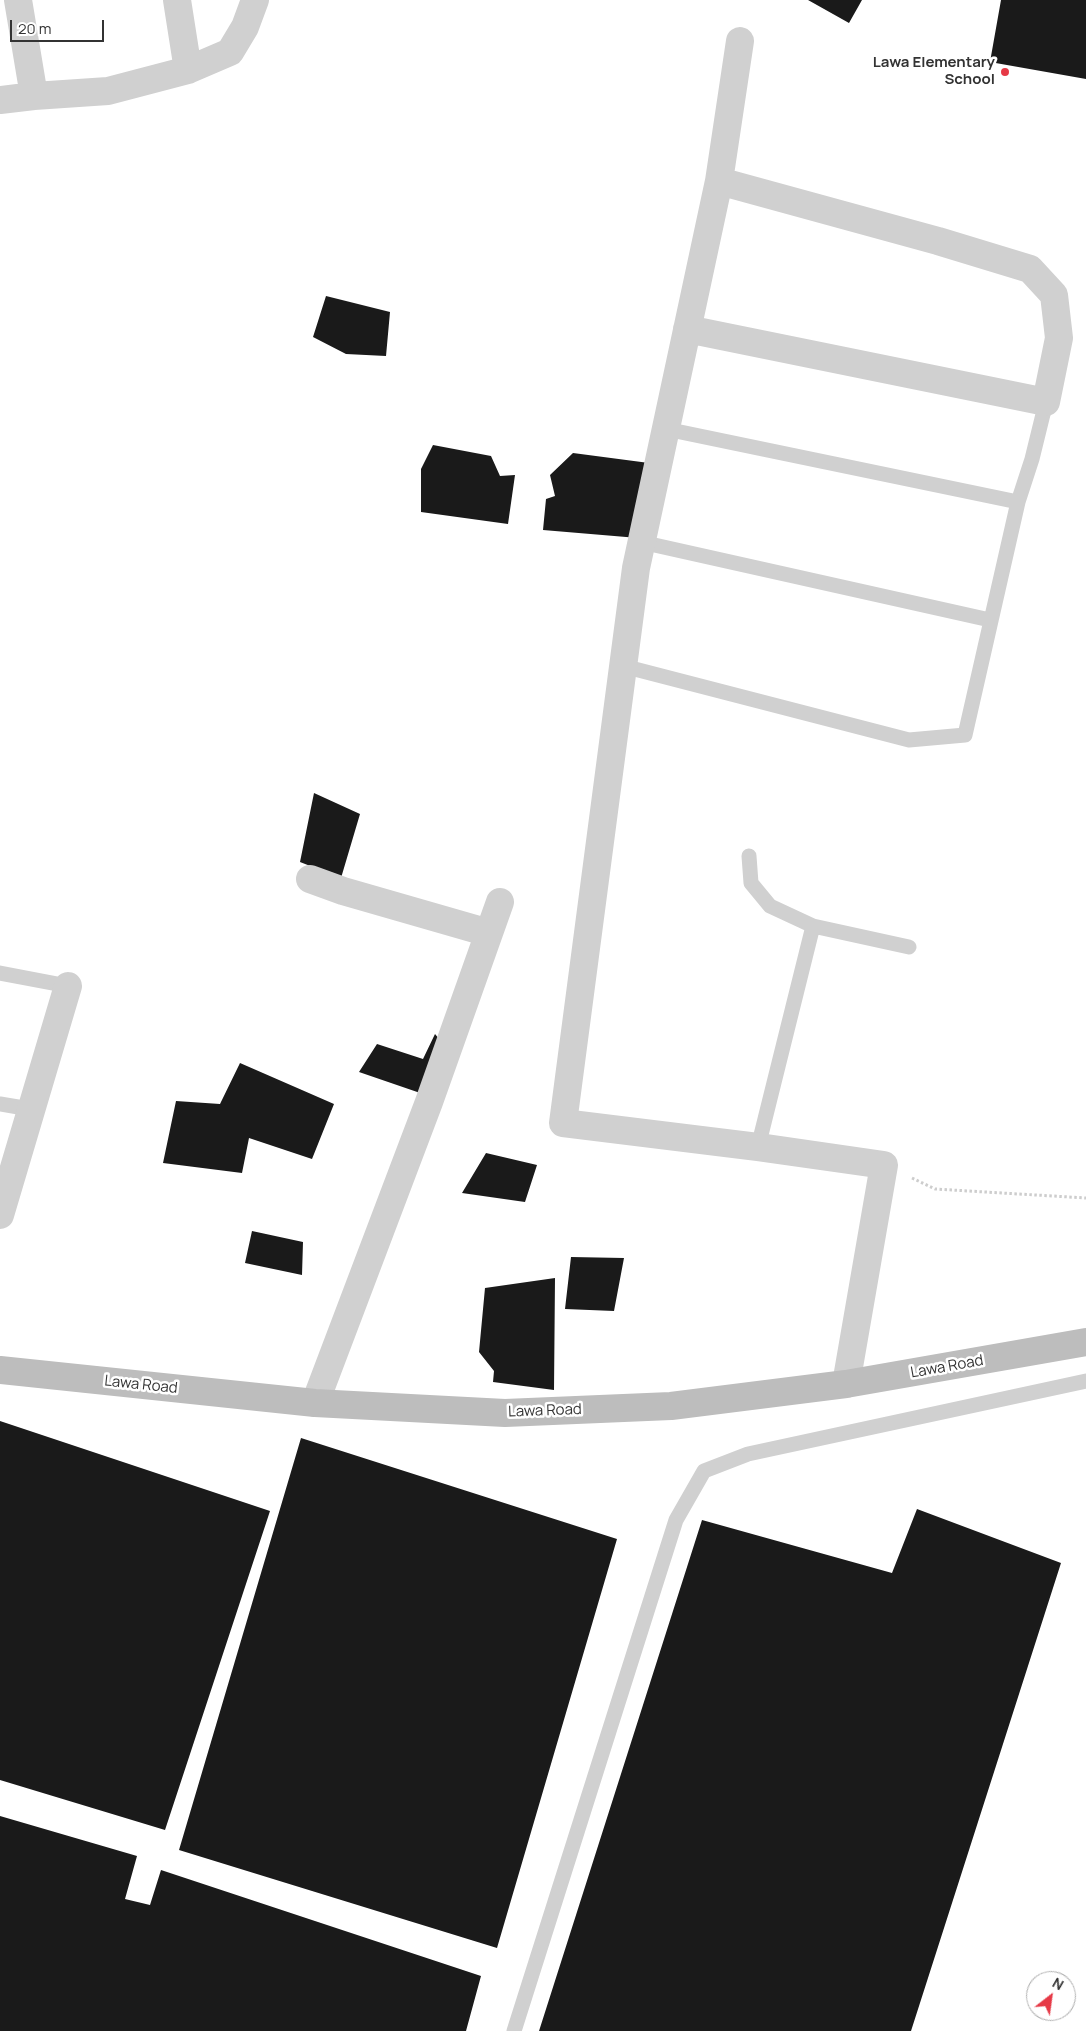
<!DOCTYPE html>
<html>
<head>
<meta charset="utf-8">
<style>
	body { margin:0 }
	#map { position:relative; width:1086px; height:2031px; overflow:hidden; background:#fff; font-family:Manrope,sans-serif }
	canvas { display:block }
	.north { position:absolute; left:1026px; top:1971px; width:50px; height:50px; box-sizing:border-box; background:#fff; border:1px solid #adadad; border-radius:50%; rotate:30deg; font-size:14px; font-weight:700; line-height:20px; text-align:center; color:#333 }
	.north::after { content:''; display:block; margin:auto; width:18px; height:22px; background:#e63946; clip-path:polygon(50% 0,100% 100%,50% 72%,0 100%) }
	.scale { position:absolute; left:10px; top:20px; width:94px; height:22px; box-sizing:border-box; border:2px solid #333; border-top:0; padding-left:6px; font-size:15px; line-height:18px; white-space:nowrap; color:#333; -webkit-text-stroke:4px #fff; paint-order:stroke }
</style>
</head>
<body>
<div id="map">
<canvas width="1086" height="2031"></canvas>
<div class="north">N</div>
<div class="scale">20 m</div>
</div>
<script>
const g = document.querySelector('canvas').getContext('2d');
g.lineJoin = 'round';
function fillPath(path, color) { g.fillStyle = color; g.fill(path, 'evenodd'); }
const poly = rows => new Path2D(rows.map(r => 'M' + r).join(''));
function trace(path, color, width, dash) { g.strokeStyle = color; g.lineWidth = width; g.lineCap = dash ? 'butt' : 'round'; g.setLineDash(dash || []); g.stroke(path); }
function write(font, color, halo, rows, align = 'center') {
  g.font = font + ' Manrope,sans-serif'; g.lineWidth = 5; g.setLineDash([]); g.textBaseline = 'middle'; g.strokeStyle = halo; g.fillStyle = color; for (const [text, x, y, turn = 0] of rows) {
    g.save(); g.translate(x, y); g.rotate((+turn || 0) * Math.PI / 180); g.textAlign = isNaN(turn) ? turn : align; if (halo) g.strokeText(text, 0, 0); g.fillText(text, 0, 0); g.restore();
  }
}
const building = poly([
	[808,0,862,0,849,23],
	[1001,0,1086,0,1086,79,990,62],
	[326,296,390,312,386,356,346,354,313,337],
	[433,445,491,456,500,476,515,475,508,524,421,512,421,469],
	[573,453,649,463,638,538,543,530,546,499,555,496,550,475],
	[314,793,360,814,341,878,300,862],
	[435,1034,440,1040,426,1095,359,1072,377,1044,423,1059],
	[240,1063,334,1104,312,1159,249,1138,242,1173,163,1163,176,1101,220,1104],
	[486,1153,537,1165,525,1202,462,1193],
	[252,1231,303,1242,302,1275,245,1263],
	[571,1257,624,1258,614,1311,565,1309],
	[555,1278,554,1390,493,1382,494,1371,479,1352,485,1288],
	[0,1421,270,1511,165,1830,0,1780],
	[301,1438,617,1539,497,1948,179,1850],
	[917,1509,1061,1563,911,2031,539,2031,702,1520,892,1573],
	[0,1816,137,1856,125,1899,150,1905,161,1870,481,1976,466,2031,0,2031]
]);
const path = poly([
	[912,1178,935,1189,1086,1198]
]);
const service = poly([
	[666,429,1018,502],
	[641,542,990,620],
	[623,666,909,740,965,735,1018,502,1032,459,1046,402],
	[749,856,751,883,770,906,813,926,909,947],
	[0,973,68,986],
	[0,1104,30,1109],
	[758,1147,813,926],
	[514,2031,676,1520,704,1471,748,1454,1086,1381]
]);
const minor = poly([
	[18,0,34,96,108,91,188,70,230,52,245,27,255,0],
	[177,0,188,70],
	[740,41,719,181,636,568,563,1123,758,1147,884,1165,846,1384],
	[0,100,34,96],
	[687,329,1046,402,1059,338,1054,295,1030,269,938,241,719,181],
	[310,879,343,891,489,933],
	[0,1215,68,986],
	[315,1403,429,1102,500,902]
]);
const secondary = poly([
	[0,1370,315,1403,505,1413,671,1406,846,1384,1086,1342]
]);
const markers = [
	[1005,72,5,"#e63946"]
];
const poiNames = [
	["Lawa Elementary",995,63],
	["School",995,80]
];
const streetNames = [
	["Lawa Road",947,1367,-10],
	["Lawa Road",141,1385,6],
	["Lawa Road",545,1411,-2]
];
fillPath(building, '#1a1a1a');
trace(path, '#cdcdcd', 3, [2.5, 2.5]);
trace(service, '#d0d0d0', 15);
trace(minor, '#d0d0d0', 28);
trace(secondary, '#bdbdbd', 28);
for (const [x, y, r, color] of markers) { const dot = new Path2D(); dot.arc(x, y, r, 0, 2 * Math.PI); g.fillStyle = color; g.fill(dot); trace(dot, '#fff', 2); }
write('bold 15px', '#333', '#fff', poiNames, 'right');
write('15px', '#333', '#fff', streetNames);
</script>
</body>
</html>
